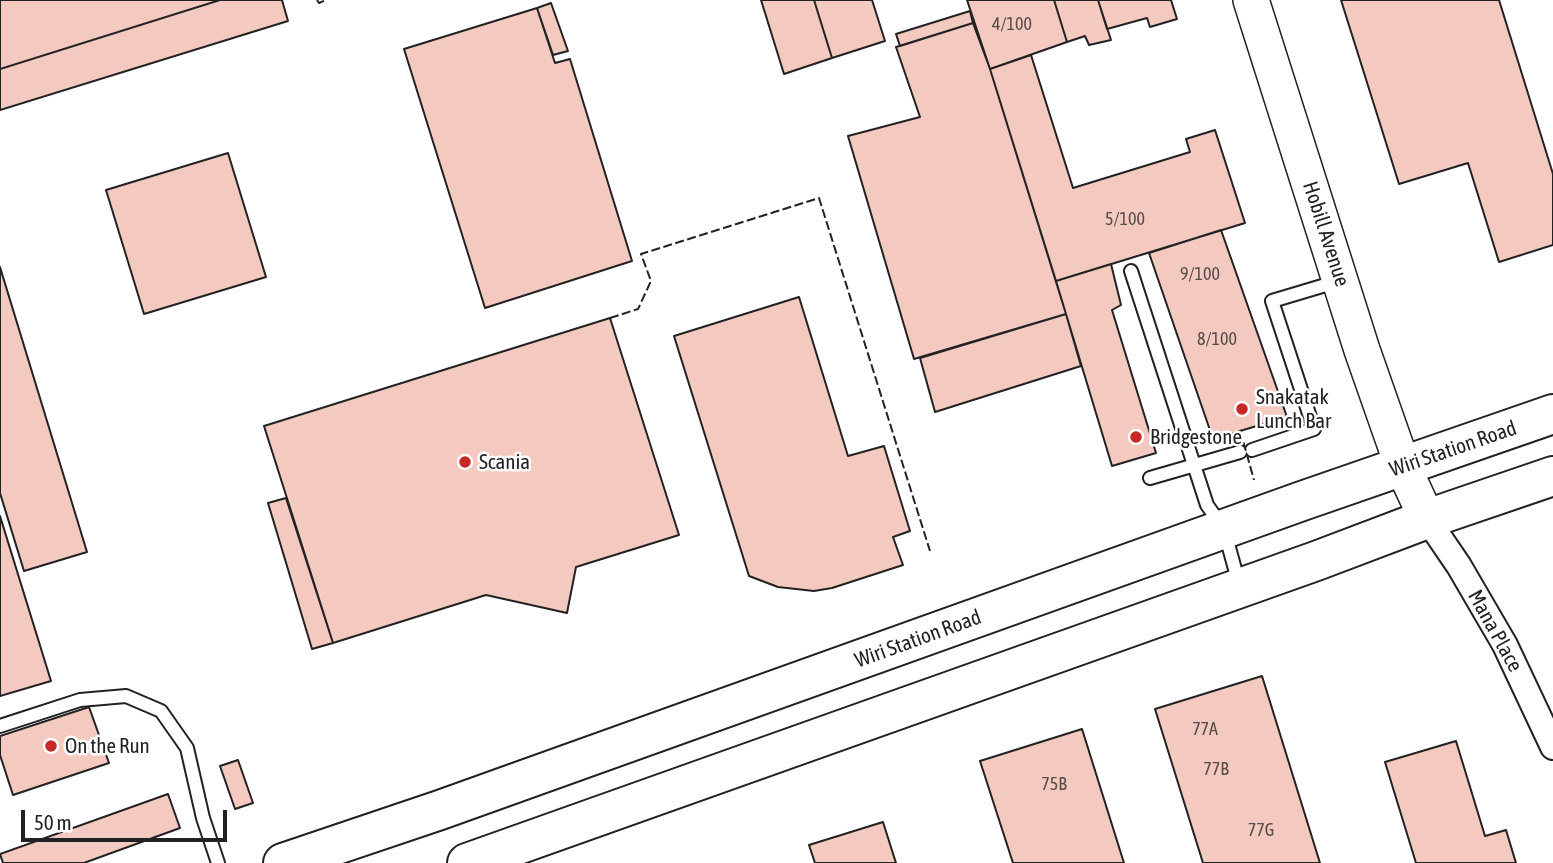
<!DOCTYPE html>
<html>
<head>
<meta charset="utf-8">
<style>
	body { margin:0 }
	#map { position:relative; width:1553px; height:863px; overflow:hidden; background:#fff; font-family:"Asap Condensed",sans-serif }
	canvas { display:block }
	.scale { position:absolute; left:21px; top:810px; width:206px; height:32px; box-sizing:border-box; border:4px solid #222; border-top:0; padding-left:9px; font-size:21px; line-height:24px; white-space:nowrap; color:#222; -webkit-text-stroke:5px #fff; paint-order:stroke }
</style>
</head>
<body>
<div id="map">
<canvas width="1553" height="863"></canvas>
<div class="scale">50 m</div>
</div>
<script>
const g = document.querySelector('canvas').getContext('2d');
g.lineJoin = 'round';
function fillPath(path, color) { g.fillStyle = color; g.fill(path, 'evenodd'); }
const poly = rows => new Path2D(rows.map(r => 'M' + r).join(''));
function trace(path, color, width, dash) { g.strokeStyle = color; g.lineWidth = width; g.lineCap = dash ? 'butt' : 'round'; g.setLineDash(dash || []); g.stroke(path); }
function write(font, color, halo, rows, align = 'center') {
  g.font = font + ' "Asap Condensed",sans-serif'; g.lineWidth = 5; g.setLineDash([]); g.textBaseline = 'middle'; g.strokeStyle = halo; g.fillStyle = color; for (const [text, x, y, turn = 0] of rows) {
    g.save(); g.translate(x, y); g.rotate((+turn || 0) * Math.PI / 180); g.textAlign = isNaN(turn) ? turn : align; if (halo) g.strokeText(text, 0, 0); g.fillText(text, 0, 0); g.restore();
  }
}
const building = poly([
	[0,0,220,0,0,69,0,0],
	[220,0,282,0,288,21,0,110,0,69,220,0],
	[761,0,814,0,832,58,784,74,761,0],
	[814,0,872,0,885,41,832,58,814,0],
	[967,0,1054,0,1067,42,990,69,967,0],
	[1054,0,1098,0,1111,40,1089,45,1085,36,1067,42,1054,0],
	[1098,0,1171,0,1177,19,1150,27,1147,18,1107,29,1098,0],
	[1341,0,1499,0,1553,174,1553,245,1499,262,1468,163,1399,184,1341,0],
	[551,3,568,51,553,55,537,8,551,3],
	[537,8,555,63,570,59,632,261,485,308,404,49,537,8],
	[970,11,973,23,900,46,896,34,970,11],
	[973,23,990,69,1066,314,914,359,848,136,920,117,896,47,973,23],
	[1031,55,1073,188,1190,152,1186,139,1215,130,1245,223,1056,281,990,69,1031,55],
	[228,153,266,277,144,314,106,190,228,153],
	[1221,230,1287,417,1213,439,1149,253,1221,230],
	[1111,264,1121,305,1112,310,1156,453,1112,466,1056,281,1111,264],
	[0,267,87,552,24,571,0,493,0,267],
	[799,297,848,456,884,446,910,531,893,537,903,565,832,588,814,591,778,587,749,576,674,336,799,297],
	[1066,314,1081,366,935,412,920,358,1066,314],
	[610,318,679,535,576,567,567,613,486,595,333,643,264,426,610,318],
	[286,498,333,643,312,649,268,503,286,498],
	[0,516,51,681,0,696,0,516],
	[1262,676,1320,863,1203,863,1155,709,1262,676],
	[89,707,109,763,13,795,0,755,0,736,89,707],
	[1082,729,1124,863,1013,863,980,761,1082,729],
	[1456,741,1485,836,1506,830,1516,863,1416,863,1385,762,1456,741],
	[238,760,253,803,235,809,220,766,238,760],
	[168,794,180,828,84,863,3,863,0,854,168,794],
	[883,822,896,863,815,863,809,845,883,822]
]);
const lane = poly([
	[1131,271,1207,505,1224,529,1239,584],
	[1252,450,1314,429,1272,301,1339,281],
	[1150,478,1240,452],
	[0,726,80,700,126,696,161,711,187,748,203,818,218,863]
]);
const street = poly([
	[1427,519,1459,566,1505,645,1553,747]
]);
const secondary = poly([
	[1251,0,1362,350,1403,467,1427,519]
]);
const primary = poly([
	[283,863,440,810,1302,501,1553,414],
	[467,863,1316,561,1427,519,1553,476]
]);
const fence = poly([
	[317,0,319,3,326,0],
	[610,318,638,309,651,281,641,254,819,198,930,551],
	[1240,430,1254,480]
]);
const markers = [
	[1242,409,7,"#c62828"],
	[1136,437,7,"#c62828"],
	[465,462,7,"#c62828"],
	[51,746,7,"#c62828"]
];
const numberNames = [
	["4/100",1012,24],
	["5/100",1125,219],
	["9/100",1200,274],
	["8/100",1217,339],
	["77A",1205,729],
	["77B",1216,769],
	["75B",1054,784],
	["77G",1261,830]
];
const streetNames = [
	["Hobill Avenue",1326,234,72],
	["Wiri Station Road",1453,449,-19],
	["Mana Place",1495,631,61],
	["Wiri Station Road",918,639,-20]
];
const poiNames = [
	["Snakatak",1256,397],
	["Lunch Bar",1256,421],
	["Bridgestone",1150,437],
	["Scania",479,462],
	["On the Run",65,746]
];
fillPath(building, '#f3c9c0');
trace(building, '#222', 2);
trace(lane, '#222', 16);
trace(street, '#222', 28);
trace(secondary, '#222', 38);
trace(primary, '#222', 42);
trace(lane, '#fff', 12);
trace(street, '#fff', 24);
trace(secondary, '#fff', 35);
trace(primary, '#fff', 38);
trace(fence, '#222', 2, [9, 3.5]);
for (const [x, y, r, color] of markers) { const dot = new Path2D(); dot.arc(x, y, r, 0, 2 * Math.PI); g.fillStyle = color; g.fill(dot); trace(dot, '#fff', 2.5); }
write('18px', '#564c4a', null, numberNames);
write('21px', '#222', '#fff', streetNames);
write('21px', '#222', '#fff', poiNames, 'left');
</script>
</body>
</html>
